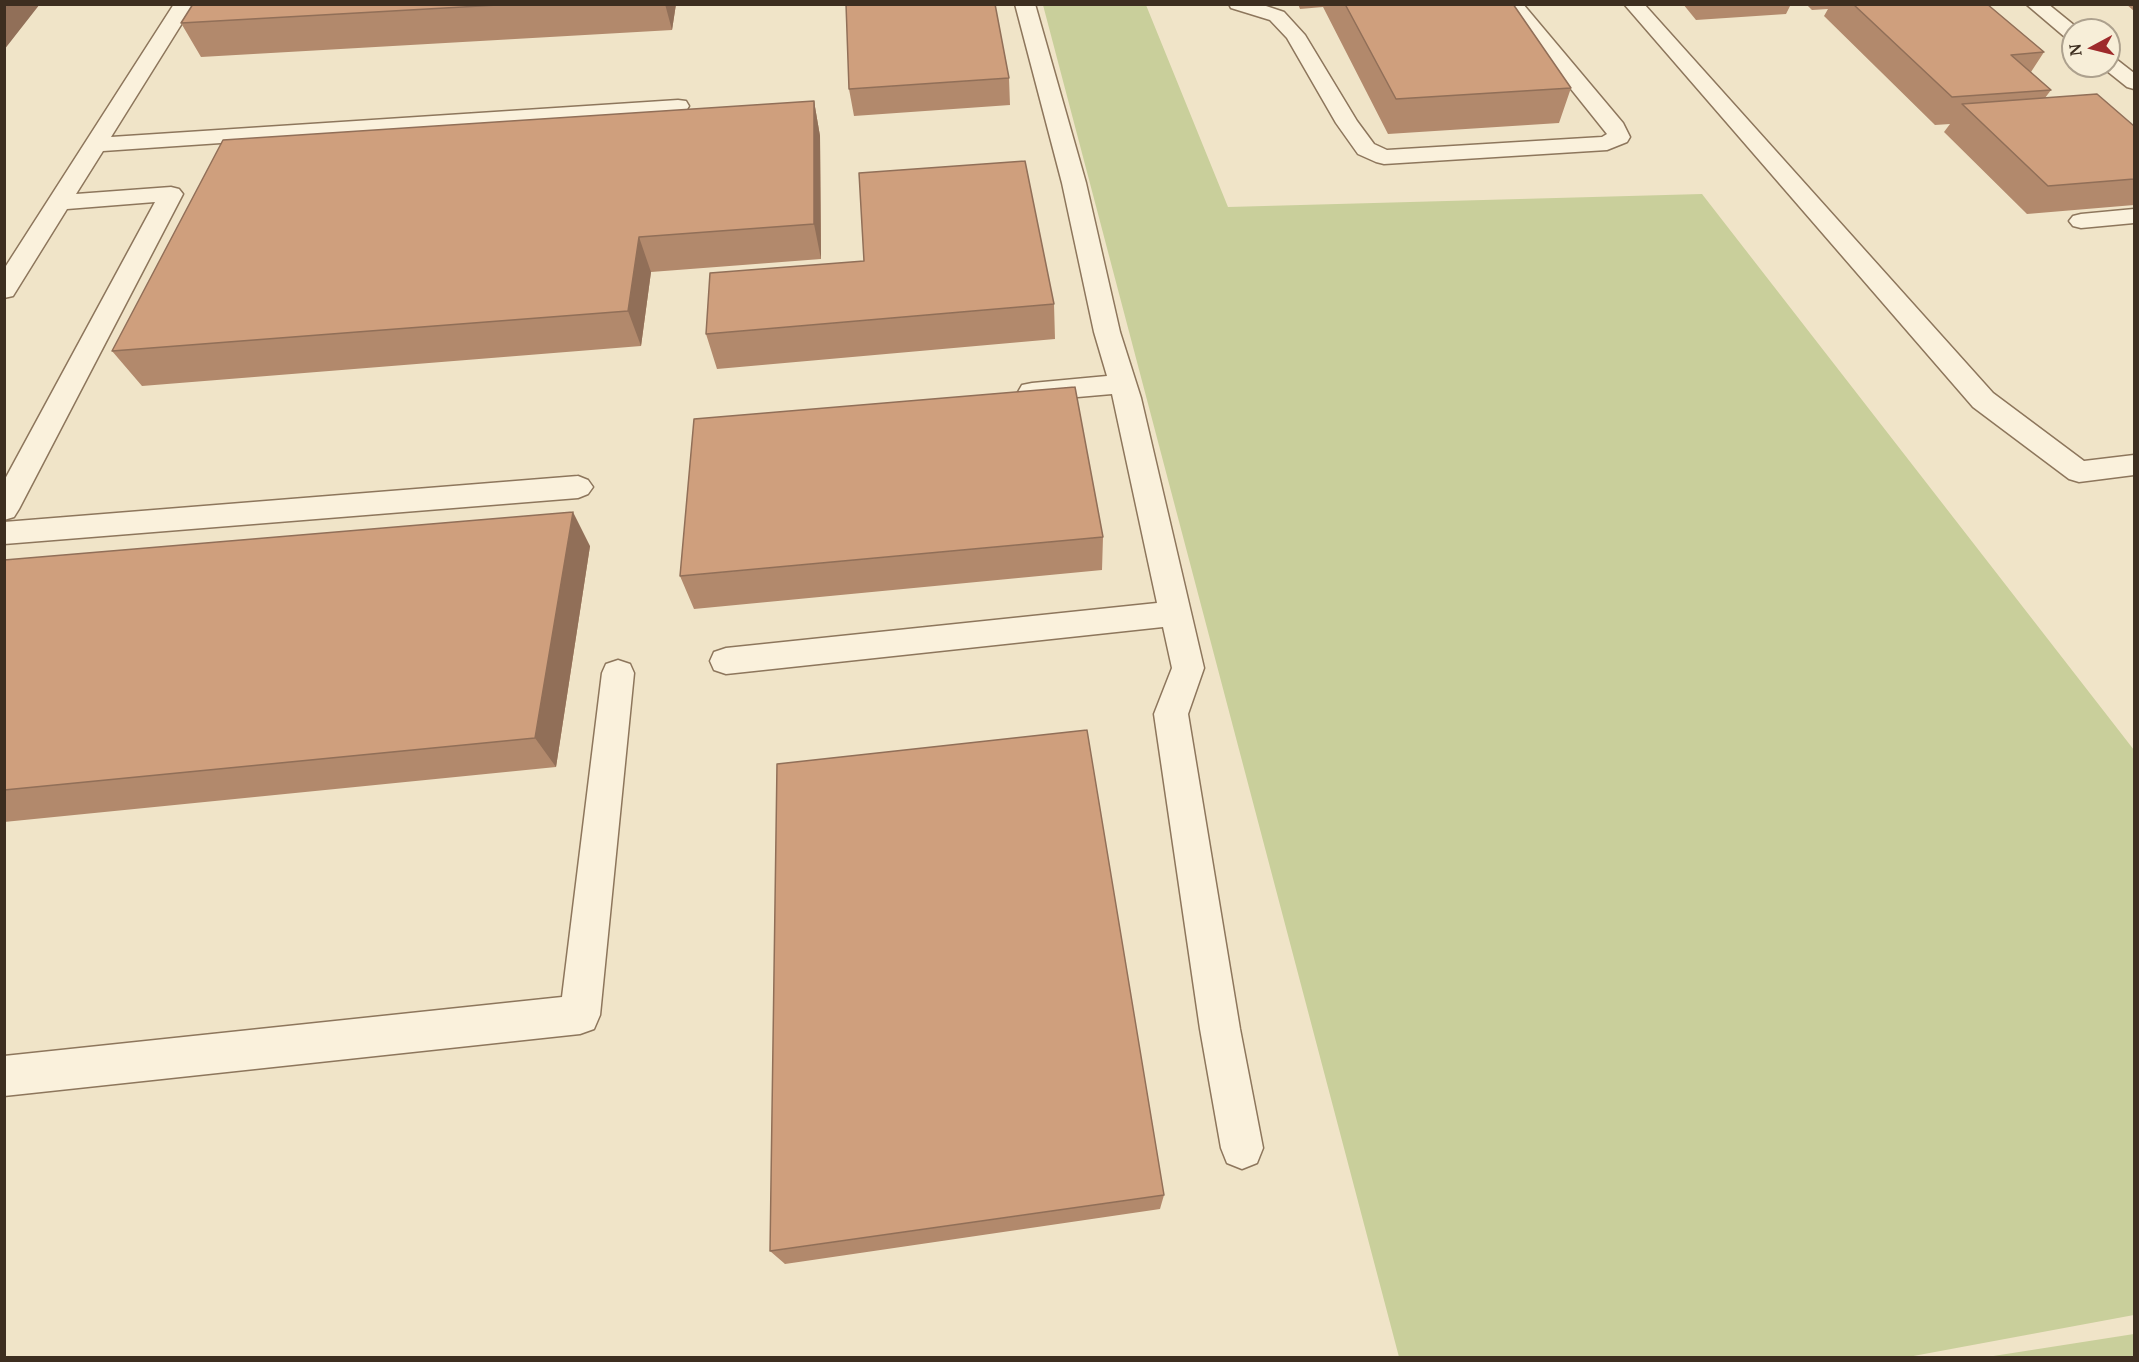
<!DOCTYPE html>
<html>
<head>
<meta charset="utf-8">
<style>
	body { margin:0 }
	#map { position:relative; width:2139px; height:1362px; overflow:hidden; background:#f0e4c8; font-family:"PT Serif",serif }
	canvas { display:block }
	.frame { position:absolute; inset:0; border:6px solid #3d2e20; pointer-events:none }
	.north { position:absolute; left:2061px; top:18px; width:60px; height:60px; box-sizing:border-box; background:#f7eed8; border:2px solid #ada18e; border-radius:50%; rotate:263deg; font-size:16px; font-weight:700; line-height:24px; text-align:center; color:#3d2e20 }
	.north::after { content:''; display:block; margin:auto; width:21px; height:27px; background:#9e2a2b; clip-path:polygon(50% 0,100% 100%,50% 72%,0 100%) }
</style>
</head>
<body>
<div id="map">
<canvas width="2139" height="1362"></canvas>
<div class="frame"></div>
<div class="north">N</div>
</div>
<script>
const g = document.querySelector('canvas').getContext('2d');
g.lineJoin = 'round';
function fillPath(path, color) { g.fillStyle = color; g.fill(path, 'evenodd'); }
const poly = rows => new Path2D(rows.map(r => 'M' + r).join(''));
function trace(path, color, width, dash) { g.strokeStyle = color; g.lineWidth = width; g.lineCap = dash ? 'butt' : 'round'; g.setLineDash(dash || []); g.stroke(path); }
const green = poly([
	[1043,5,1146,5,1228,207,1702,194,2134,750,2134,1315,1908,1357,1399,1357],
	[2134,1334,2134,1357,1987,1357]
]);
const minor = poly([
	[174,4,194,4,111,137,678,100,686,101,689,106,686,111,678,112,103,151,76,194,171,187,179,189,183,194,19,509,14,517,4,520,4,481,155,202,67,209,13,296,4,298,4,269,174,4],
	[1015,4,1035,4,1086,183,1120,332,1141,398,1204,668,1188,714,1240,1029,1263,1148,1257,1163,1242,1169,1227,1163,1221,1148,1200,1029,1154,714,1172,668,1163,627,726,674,714,670,710,661,714,652,726,648,1157,603,1112,394,1032,401,1022,399,1018,392,1022,385,1032,383,1107,376,1094,332,1062,183,1015,4],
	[1229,4,1260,4,1284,12,1305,35,1357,121,1374,144,1387,150,1602,137,1607,134,1503,4,1523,4,1623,123,1630,137,1627,142,1607,150,1384,164,1376,162,1358,154,1336,123,1287,38,1270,20,1231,8,1229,4],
	[1624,4,1644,4,1993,393,2084,461,2134,455,2134,475,2079,482,2069,479,1973,407,1624,4],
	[2026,4,2048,4,2080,30,2073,30,2073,40,2066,38,2026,4],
	[2109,57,2116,59,2134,73,2134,89,2127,87,2102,67,2109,66,2109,57],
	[2134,209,2134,223,2081,228,2073,226,2069,221,2073,216,2081,214,2134,209],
	[578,476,588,480,593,487,588,494,578,498,4,544,4,522,578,476],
	[618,660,630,664,634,673,600,1015,594,1029,580,1034,4,1096,4,1056,562,997,602,673,606,664,618,660]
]);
const wall = poly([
	[193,4,676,4,672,30,201,57,181,23],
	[1298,4,1513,4,1571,88,1559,123,1388,134,1323,7,1300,9],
	[1683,4,1791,4,1786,14,1696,20],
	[1806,4,1987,4,2044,52,2031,72,2051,90,2045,98,2134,126,2134,205,2027,214,1944,132,1950,124,1935,125,1824,16,1828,9,1812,10],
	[2126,4,2134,4,2134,11],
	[1009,78,1010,105,854,116,849,89],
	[814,101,820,136,821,259,651,272,641,346,142,386,112,351],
	[1054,304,1055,339,717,369,706,334],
	[1103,537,1102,570,694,609,680,576],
	[590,546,556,767,4,822,4,560],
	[1164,1195,1160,1209,785,1264,770,1251]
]);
const shadedWall = poly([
	[4,4,40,4,4,50],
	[665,4,676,4,672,30],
	[814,101,820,136,821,259,814,224],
	[639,237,651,272,641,346,628,311],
	[573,512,590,546,556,767,535,738]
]);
const building = poly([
	[193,4,515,4,181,23,193,4],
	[846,4,995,4,1009,78,849,89,846,4],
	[1345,4,1513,4,1571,88,1396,99,1345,4],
	[1853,4,1987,4,2044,52,2011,55,2051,90,1952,97,1853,4],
	[2097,94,2134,126,2134,179,2048,186,1962,104,2097,94],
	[814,101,814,224,639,237,628,311,112,351,223,140,814,101],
	[1025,161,1054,304,706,334,710,273,864,261,859,173,1025,161],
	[1075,387,1103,537,680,576,694,419,1075,387],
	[573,512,535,738,4,790,4,560,573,512],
	[1087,730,1164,1195,770,1251,777,764,1087,730]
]);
fillPath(green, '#c9cf9b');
trace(minor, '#8d765c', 3);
fillPath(minor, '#faf1dc');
fillPath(wall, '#b2896c');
fillPath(shadedWall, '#916f58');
fillPath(building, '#cf9f7d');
trace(building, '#916f58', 1.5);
</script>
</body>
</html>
